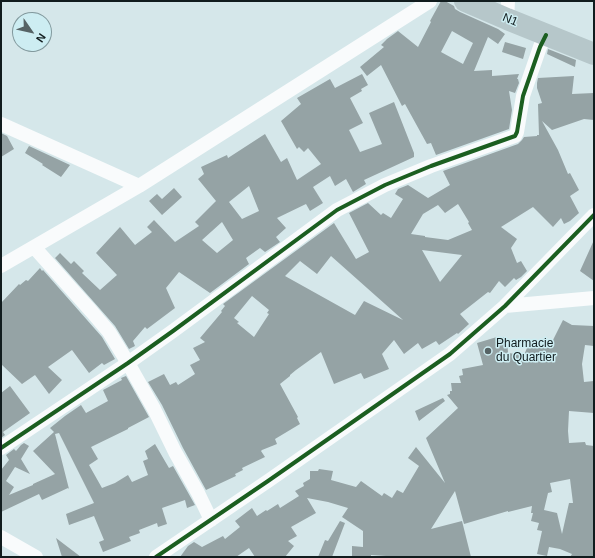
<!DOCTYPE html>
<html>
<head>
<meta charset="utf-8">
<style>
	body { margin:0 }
	#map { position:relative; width:595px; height:558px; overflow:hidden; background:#d5e7ea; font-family:Helvetica,sans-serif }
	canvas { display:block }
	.frame { position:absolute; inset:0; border:2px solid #111c1e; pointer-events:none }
	.north { position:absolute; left:12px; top:12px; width:40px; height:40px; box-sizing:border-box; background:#cdedf2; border:1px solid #82999d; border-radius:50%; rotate:124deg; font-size:11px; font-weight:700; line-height:16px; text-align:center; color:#111c1e }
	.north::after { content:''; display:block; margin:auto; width:14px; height:18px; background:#566365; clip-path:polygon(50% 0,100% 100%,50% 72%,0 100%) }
</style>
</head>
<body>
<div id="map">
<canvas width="595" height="558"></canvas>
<div class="frame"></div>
<div class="north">N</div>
</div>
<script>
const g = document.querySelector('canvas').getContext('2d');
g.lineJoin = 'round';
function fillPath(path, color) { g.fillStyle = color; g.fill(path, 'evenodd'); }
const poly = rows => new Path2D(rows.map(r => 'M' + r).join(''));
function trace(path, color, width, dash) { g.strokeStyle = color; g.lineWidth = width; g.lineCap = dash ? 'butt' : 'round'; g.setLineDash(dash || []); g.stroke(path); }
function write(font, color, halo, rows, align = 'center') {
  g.font = font + ' Helvetica,sans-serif'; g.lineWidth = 3; g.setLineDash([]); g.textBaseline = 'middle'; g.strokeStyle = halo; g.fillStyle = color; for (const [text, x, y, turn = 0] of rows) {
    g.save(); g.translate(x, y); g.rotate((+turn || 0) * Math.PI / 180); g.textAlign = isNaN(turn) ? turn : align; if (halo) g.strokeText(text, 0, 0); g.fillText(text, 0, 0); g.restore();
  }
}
const building = poly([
	[441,1,445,1,454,6,455,9,460,12,498,29,505,34,498,44,488,37,474,71,492,70,492,76,519,74,517,79,518,79,519,83,515,93,509,91,512,110,509,129,436,155,431,143,427,144,405,104,402,106,381,65,367,76,360,67,384,47,381,45,387,39,398,31,418,47,431,22,430,21],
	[452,31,473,43,463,64,441,52],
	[505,42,526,48,523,59,502,52],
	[548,49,576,60,575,67,547,54],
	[362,74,368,85,361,89,362,91,350,98,363,123,349,130,360,152,382,144,369,113,394,102,414,153,414,157,364,180,366,184,353,192,346,179,335,186,330,176,313,187,323,203,310,211,306,204,277,218,286,228,276,237,280,242,265,252,260,248,246,258,249,264,210,293,179,272,166,288,175,308,147,329,145,327,133,341,135,346,129,349,115,326,55,258,60,253,71,264,74,261,84,271,82,273,100,290,117,275,96,253,120,227,135,245,152,232,147,227,154,220,175,242,199,226,195,222,216,201,198,179,204,174,201,167,227,155,228,158,265,134,281,162,287,158,297,180,321,164,308,148,304,152,299,147,297,149,281,121,301,104,297,98,330,79,335,88],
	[249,186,259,211,242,219,229,202],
	[222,222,233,240,217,253,202,240],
	[574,76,572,94,594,93,594,120,584,119,552,130,542,121,558,150,568,174,570,173,579,190,570,196,579,213,570,221,564,224,561,218,553,227,533,207,501,227,517,239,511,248,517,263,521,261,527,271,521,277,516,280,514,278,505,287,499,281,490,293,488,292,460,314,469,324,458,334,457,333,439,345,436,341,422,349,418,343,404,354,394,340,382,354,389,369,364,379,361,373,334,384,321,352,296,370,290,375,290,376,280,384,298,417,297,418,300,424,275,439,277,444,262,450,261,451,265,457,242,468,243,470,235,474,236,476,206,490,183,448,162,405,148,382,164,374,170,385,176,382,178,385,195,374,190,365,200,360,193,348,205,342,200,338,222,312,221,311,225,306,223,304,334,223,356,259,369,252,349,213,368,203,381,215,383,213,391,218,403,199,395,194,398,189,408,185,428,198,450,185,443,171,518,144,522,140,524,137,537,136,537,135,539,135,538,104,542,103,537,88,537,83,538,78],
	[458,204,469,222,468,223,472,230,448,240,425,237,425,236,411,234,423,214,438,205,445,213],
	[422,250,462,255,440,282],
	[331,256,403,320,364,301,355,315,285,276,300,261,317,274],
	[252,296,269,310,267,313,269,314,254,337,237,323,239,322,234,318],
	[1,133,7,136,14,149,1,157],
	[29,146,70,165,61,177,42,165,43,164,25,153],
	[174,188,182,197,162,215,149,201,157,194,162,199],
	[594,240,594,281,580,271],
	[40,268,42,271,43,270,102,337,115,359,104,365,102,363,89,373,72,350,48,367,62,380,49,394,35,375,22,384,1,364,1,303,19,284,20,285,26,280,28,281],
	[563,320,572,325,594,326,594,346,585,345,582,364,584,382,594,381,594,413,569,411,568,431,569,443,585,442,586,445,594,446,594,557,570,557,572,554,560,549,549,547,547,556,537,554,542,531,537,530,539,523,531,521,533,513,531,513,532,506,508,512,508,511,464,524,455,491,431,529,462,521,471,557,401,557,371,555,371,557,352,557,352,546,363,547,363,531,342,517,348,508,328,502,307,498,316,513,291,527,297,536,288,541,294,546,285,557,255,557,249,548,236,557,180,557,188,546,194,542,202,547,223,536,225,539,240,527,235,521,252,508,257,516,266,510,267,511,278,504,280,508,299,496,295,491,304,486,303,483,310,479,310,471,318,471,319,469,333,471,331,480,356,487,361,481,382,496,384,493,392,498,397,490,403,493,419,466,408,458,416,447,445,483,426,438,458,408,447,395,450,394,450,391,452,391,451,383,461,383,459,376,463,375,462,369,483,365,477,343,497,337,507,337,508,353,524,355,530,341,549,348],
	[570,479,573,503,569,503,562,534,557,513,544,510,548,493,552,492,550,483],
	[126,376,149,417,128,428,128,429,91,447,98,459,89,465,102,488,115,483,128,475,132,482,148,475,143,461,148,459,145,451,155,444,169,468,173,466,195,505,187,508,185,500,162,508,167,524,158,527,157,523,139,530,140,533,129,537,131,541,103,552,99,542,104,540,94,516,69,525,66,514,94,503,59,433,55,434,69,489,68,488,42,500,39,494,1,512,1,470,9,460,6,455,14,449,16,451,21,445,24,443,29,446,21,459,30,474,15,467,6,481,14,487,9,495,33,485,33,484,55,474,33,451,54,432,50,428,65,416,81,405,86,413,108,401,103,390,122,380,121,378],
	[10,386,30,413,3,432,5,435,1,438,1,393],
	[443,398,445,401,419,421,415,411],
	[340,521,345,523,332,557,318,557,325,540,328,541],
	[56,538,81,557,62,557]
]);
const street = poly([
	[507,19,508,1],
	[1,124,139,186],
	[34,247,92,312,109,332,128,363,154,409,175,452,198,493,211,520],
	[1,266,139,186,430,1],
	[505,306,594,298],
	[1,448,128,363,173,331,337,210,385,185,431,166,515,136,517,132,523,96,540,47,546,35],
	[1,537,36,557],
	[156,557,268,481,450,354,505,306,594,215]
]);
const highway = poly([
	[465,1,507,19,594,54]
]);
const cycleway = poly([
	[1,448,128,363,173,331,337,210,385,185,431,166,515,136,517,132,523,96,540,47,546,35],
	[156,557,268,481,450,354,505,306,594,215]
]);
const markers = [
	[488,351,4,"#566365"]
];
const streetNames = [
	["N1",510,20,22]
];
const poiNames = [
	["Pharmacie",496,344],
	["du Quartier",496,358]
];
fillPath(building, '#95a3a5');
trace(street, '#f9fbfc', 14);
trace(highway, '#b6c7ca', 22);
trace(cycleway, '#1b5e20', 4);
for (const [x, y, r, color] of markers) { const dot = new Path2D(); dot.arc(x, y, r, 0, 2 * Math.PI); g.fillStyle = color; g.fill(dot); trace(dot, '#cdedf2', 1.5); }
write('12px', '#111c1e', '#cdedf2', streetNames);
write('12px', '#111c1e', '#cdedf2', poiNames, 'left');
</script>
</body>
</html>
